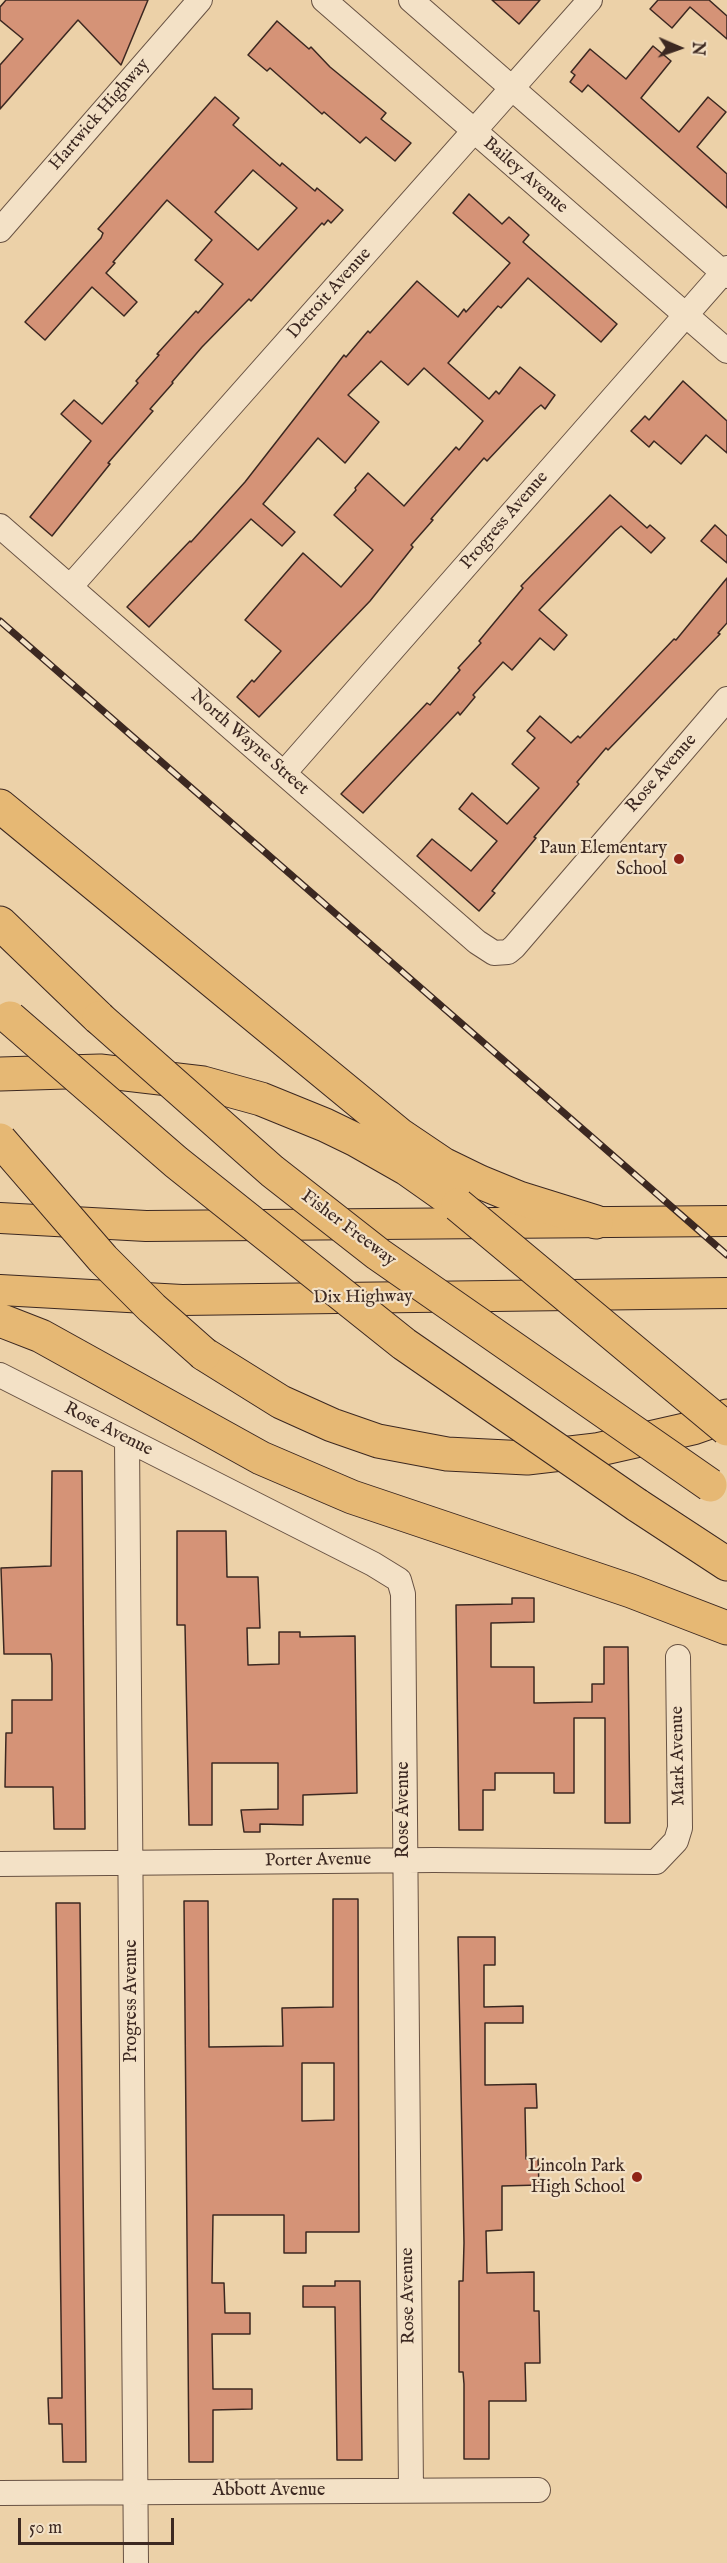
<!DOCTYPE html>
<html>
<head>
<meta charset="utf-8">
<style>
	body { margin:0 }
	#map { position:relative; width:727px; height:2563px; overflow:hidden; background:#ecd1a8; font-family:"IM FELL English",serif }
	canvas { display:block }
	.north { position:absolute; left:649px; top:18px; width:60px; height:60px; -webkit-text-stroke:4px #f3e1c6; paint-order:stroke; rotate:92deg; font-size:16px; font-weight:700; line-height:24px; text-align:center; color:#3c2821 }
	.north::after { content:''; display:block; margin:auto; width:21px; height:27px; background:#3c2821; clip-path:polygon(50% 0,100% 100%,50% 72%,0 100%) }
	.scale { position:absolute; left:18px; top:2518px; width:156px; height:27px; box-sizing:border-box; border:3px solid #3c2821; border-top:0; padding-left:8px; font-size:18px; line-height:21px; white-space:nowrap; color:#3c2821; -webkit-text-stroke:4px #f3e1c6; paint-order:stroke }
</style>
</head>
<body>
<div id="map">
<canvas width="727" height="2563"></canvas>
<div class="north">N</div>
<div class="scale">50 m</div>
</div>
<script>
const g = document.querySelector('canvas').getContext('2d');
g.lineJoin = 'round';
function fillPath(path, color) { g.fillStyle = color; g.fill(path, 'evenodd'); }
const poly = rows => new Path2D(rows.map(r => 'M' + r).join(''));
function trace(path, color, width, dash) { g.strokeStyle = color; g.lineWidth = width; g.lineCap = dash ? 'butt' : 'round'; g.setLineDash(dash || []); g.stroke(path); }
function write(font, color, halo, rows, align = 'center') {
  g.font = font + ' "IM FELL English",serif'; g.lineWidth = 4.5; g.setLineDash([]); g.textBaseline = 'middle'; g.strokeStyle = halo; g.fillStyle = color; for (const [text, x, y, turn = 0] of rows) {
    g.save(); g.translate(x, y); g.rotate((+turn || 0) * Math.PI / 180); g.textAlign = isNaN(turn) ? turn : align; if (halo) g.strokeText(text, 0, 0); g.fillText(text, 0, 0); g.restore();
  }
}
const building = poly([
	[6,0,148,0,121,65,78,20,0,109,0,65,23,39,0,20,0,7,6,0],
	[492,0,540,0,519,24,492,0],
	[658,0,709,0,727,16,727,39,690,7,672,28,650,9,658,0],
	[277,21,309,49,311,47,330,67,386,113,381,119,411,143,395,161,366,137,360,143,324,112,322,114,270,68,267,71,248,55,277,21],
	[653,46,671,61,641,98,679,132,708,97,726,112,697,147,727,174,727,208,588,85,582,92,570,82,575,75,571,72,590,49,626,79,653,46],
	[215,97,239,118,233,125,280,166,282,163,315,191,317,188,343,210,331,223,328,220,324,225,322,223,251,301,249,299,202,347,172,382,173,383,150,409,153,411,108,463,110,464,52,536,30,517,91,441,61,414,74,400,102,424,138,383,136,381,159,355,157,354,196,311,198,313,223,284,195,260,212,240,167,200,113,262,115,263,106,273,137,302,124,316,92,287,45,340,25,322,101,238,103,233,98,229,215,97],
	[253,170,297,208,258,250,215,212,253,170],
	[469,194,502,224,509,217,529,235,523,242,617,324,601,342,528,278,501,308,498,306,448,363,489,399,496,391,499,394,520,367,555,395,545,409,541,405,535,410,487,461,484,458,431,519,433,520,411,545,413,547,370,601,259,717,237,697,252,680,254,682,281,651,245,620,303,553,341,587,373,550,334,515,356,490,355,488,368,473,404,506,456,447,459,450,483,421,424,368,408,385,381,361,348,395,379,422,345,463,318,438,263,504,295,532,282,546,251,519,149,627,127,607,190,541,191,542,245,482,344,355,346,357,368,331,370,333,417,281,458,317,464,309,466,312,510,263,453,213,469,194],
	[683,381,727,421,727,453,706,435,681,464,654,441,649,447,631,431,645,416,649,420,683,381],
	[610,495,647,528,650,525,665,538,651,553,621,526,615,531,539,610,567,635,554,650,540,638,512,670,503,662,473,695,475,697,460,715,458,712,363,813,341,794,427,703,430,705,460,670,458,668,481,643,479,641,523,588,521,586,610,495],
	[715,525,727,536,727,563,701,541,715,525],
	[727,578,727,623,718,633,720,634,608,750,606,748,577,782,579,784,534,837,536,838,492,891,495,893,479,911,417,856,432,839,471,871,497,841,459,809,472,793,507,824,539,788,512,764,535,738,527,731,540,716,571,743,578,736,580,738,674,639,676,640,727,578],
	[52,1471,82,1471,85,1829,54,1829,53,1787,5,1787,6,1733,12,1733,12,1700,52,1700,52,1663,51,1654,4,1654,1,1568,51,1566,52,1471],
	[177,1531,226,1531,227,1577,258,1577,260,1628,247,1628,248,1665,279,1664,279,1632,300,1632,300,1637,355,1636,357,1793,303,1795,303,1825,260,1824,260,1832,244,1832,241,1810,278,1809,278,1763,212,1763,212,1825,189,1825,185,1625,177,1625,177,1531],
	[512,1598,534,1598,534,1622,491,1623,491,1667,534,1667,534,1703,592,1702,592,1684,604,1684,604,1647,628,1647,630,1823,605,1823,605,1718,574,1718,574,1793,554,1793,554,1773,495,1773,495,1790,483,1790,483,1830,459,1830,456,1605,512,1604,512,1598],
	[333,1899,358,1899,359,2232,306,2232,306,2253,284,2253,284,2215,213,2215,212,2283,224,2283,225,2313,250,2313,250,2334,212,2334,213,2389,252,2389,252,2409,213,2410,213,2462,189,2462,184,1901,208,1901,209,2047,283,2046,282,2008,333,2007,333,1899],
	[302,2063,334,2063,334,2120,302,2121,302,2063],
	[56,1903,80,1903,86,2462,63,2462,62,2424,49,2424,48,2398,62,2398,56,1903],
	[458,1937,495,1937,495,1965,484,1965,484,2007,523,2006,523,2023,485,2023,485,2085,536,2084,537,2108,525,2108,526,2159,538,2159,539,2185,502,2186,502,2230,486,2231,487,2273,534,2272,534,2311,539,2311,540,2363,525,2363,526,2401,489,2401,489,2459,464,2459,464,2384,463,2372,459,2372,459,2281,463,2281,464,2243,458,1937],
	[335,2281,360,2281,362,2460,337,2460,335,2307,303,2307,303,2286,335,2286,335,2281]
]);
const minor = poly([
	[324,0,727,351],
	[411,0,727,276],
	[0,230,200,0],
	[0,526,477,942,494,953,508,952,514,947,727,699],
	[70,587,590,0],
	[284,773,727,268],
	[0,1375,373,1564,399,1580,403,1594,411,2490],
	[127,1440,136,2563],
	[0,1864,434,1860,656,1862,676,1841,680,1828,678,1657],
	[0,2493,538,2490]
]);
const major = poly([
	[0,1218,146,1226,727,1221],
	[0,1290,182,1300,727,1293]
]);
const highway = poly([
	[0,806,400,1135,443,1164,480,1182,519,1198,596,1222],
	[0,923,99,1018],
	[0,1074,100,1071,203,1083,261,1099,325,1125,356,1140,407,1169,458,1205],
	[0,1320,41,1336,261,1458,352,1497,631,1591,727,1628],
	[204,1354,281,1402,332,1425,378,1441,447,1454,527,1458,596,1450,693,1428,727,1416],
	[637,1505,727,1564]
]);
const rail = poly([
	[0,621,727,1255]
]);
const highwayBridge = poly([
	[10,1018,176,1162,404,1344,637,1505],
	[99,1018,272,1171,378,1254,710,1485],
	[0,1140,103,1259,152,1308,204,1354],
	[458,1205,727,1429]
]);
const markers = [
	[679,859,6,"#8f2418"],
	[637,2177,6,"#8f2418"]
];
const streetNames = [
	["Hartwick Highway",100,115,-49],
	["Bailey Avenue",525,176,41],
	["Detroit Avenue",330,294,-48],
	["Progress Avenue",505,521,-49],
	["North Wayne Street",249,743,41],
	["Rose Avenue",662,774,-49],
	["Fisher Freeway",348,1229,37],
	["Dix Highway",363,1298,-1],
	["Rose Avenue",108,1430,27],
	["Mark Avenue",679,1756,-91],
	["Rose Avenue",404,1810,-90],
	["Porter Avenue",318,1861,-1],
	["Progress Avenue",132,2001,-90],
	["Rose Avenue",409,2296,-91],
	["Abbott Avenue",269,2491]
];
const poiNames = [
	["Paun Elementary",667,849],
	["School",667,870],
	["Lincoln Park",625,2167],
	["High School",625,2188]
];
fillPath(building, '#d59377');
trace(building, '#3c2821', 1.5);
trace(minor, '#685243', 26);
trace(major, '#3c2821', 32);
trace(highway, '#3c2821', 35);
trace(minor, '#f3e1c6', 24);
trace(major, '#e6b874', 30);
trace(highway, '#e6b874', 33);
trace(rail, '#3c2821', 7);
trace(rail, '#f3e1c6', 4.5, [14]);
trace(highwayBridge, '#3c2821', 35, []);
trace(highwayBridge, '#e6b874', 33);
for (const [x, y, r, color] of markers) { const dot = new Path2D(); dot.arc(x, y, r, 0, 2 * Math.PI); g.fillStyle = color; g.fill(dot); trace(dot, '#f3e1c6', 2); }
write('18px', '#3c2821', '#f3e1c6', streetNames);
write('18px', '#3c2821', '#f3e1c6', poiNames, 'right');
</script>
</body>
</html>
